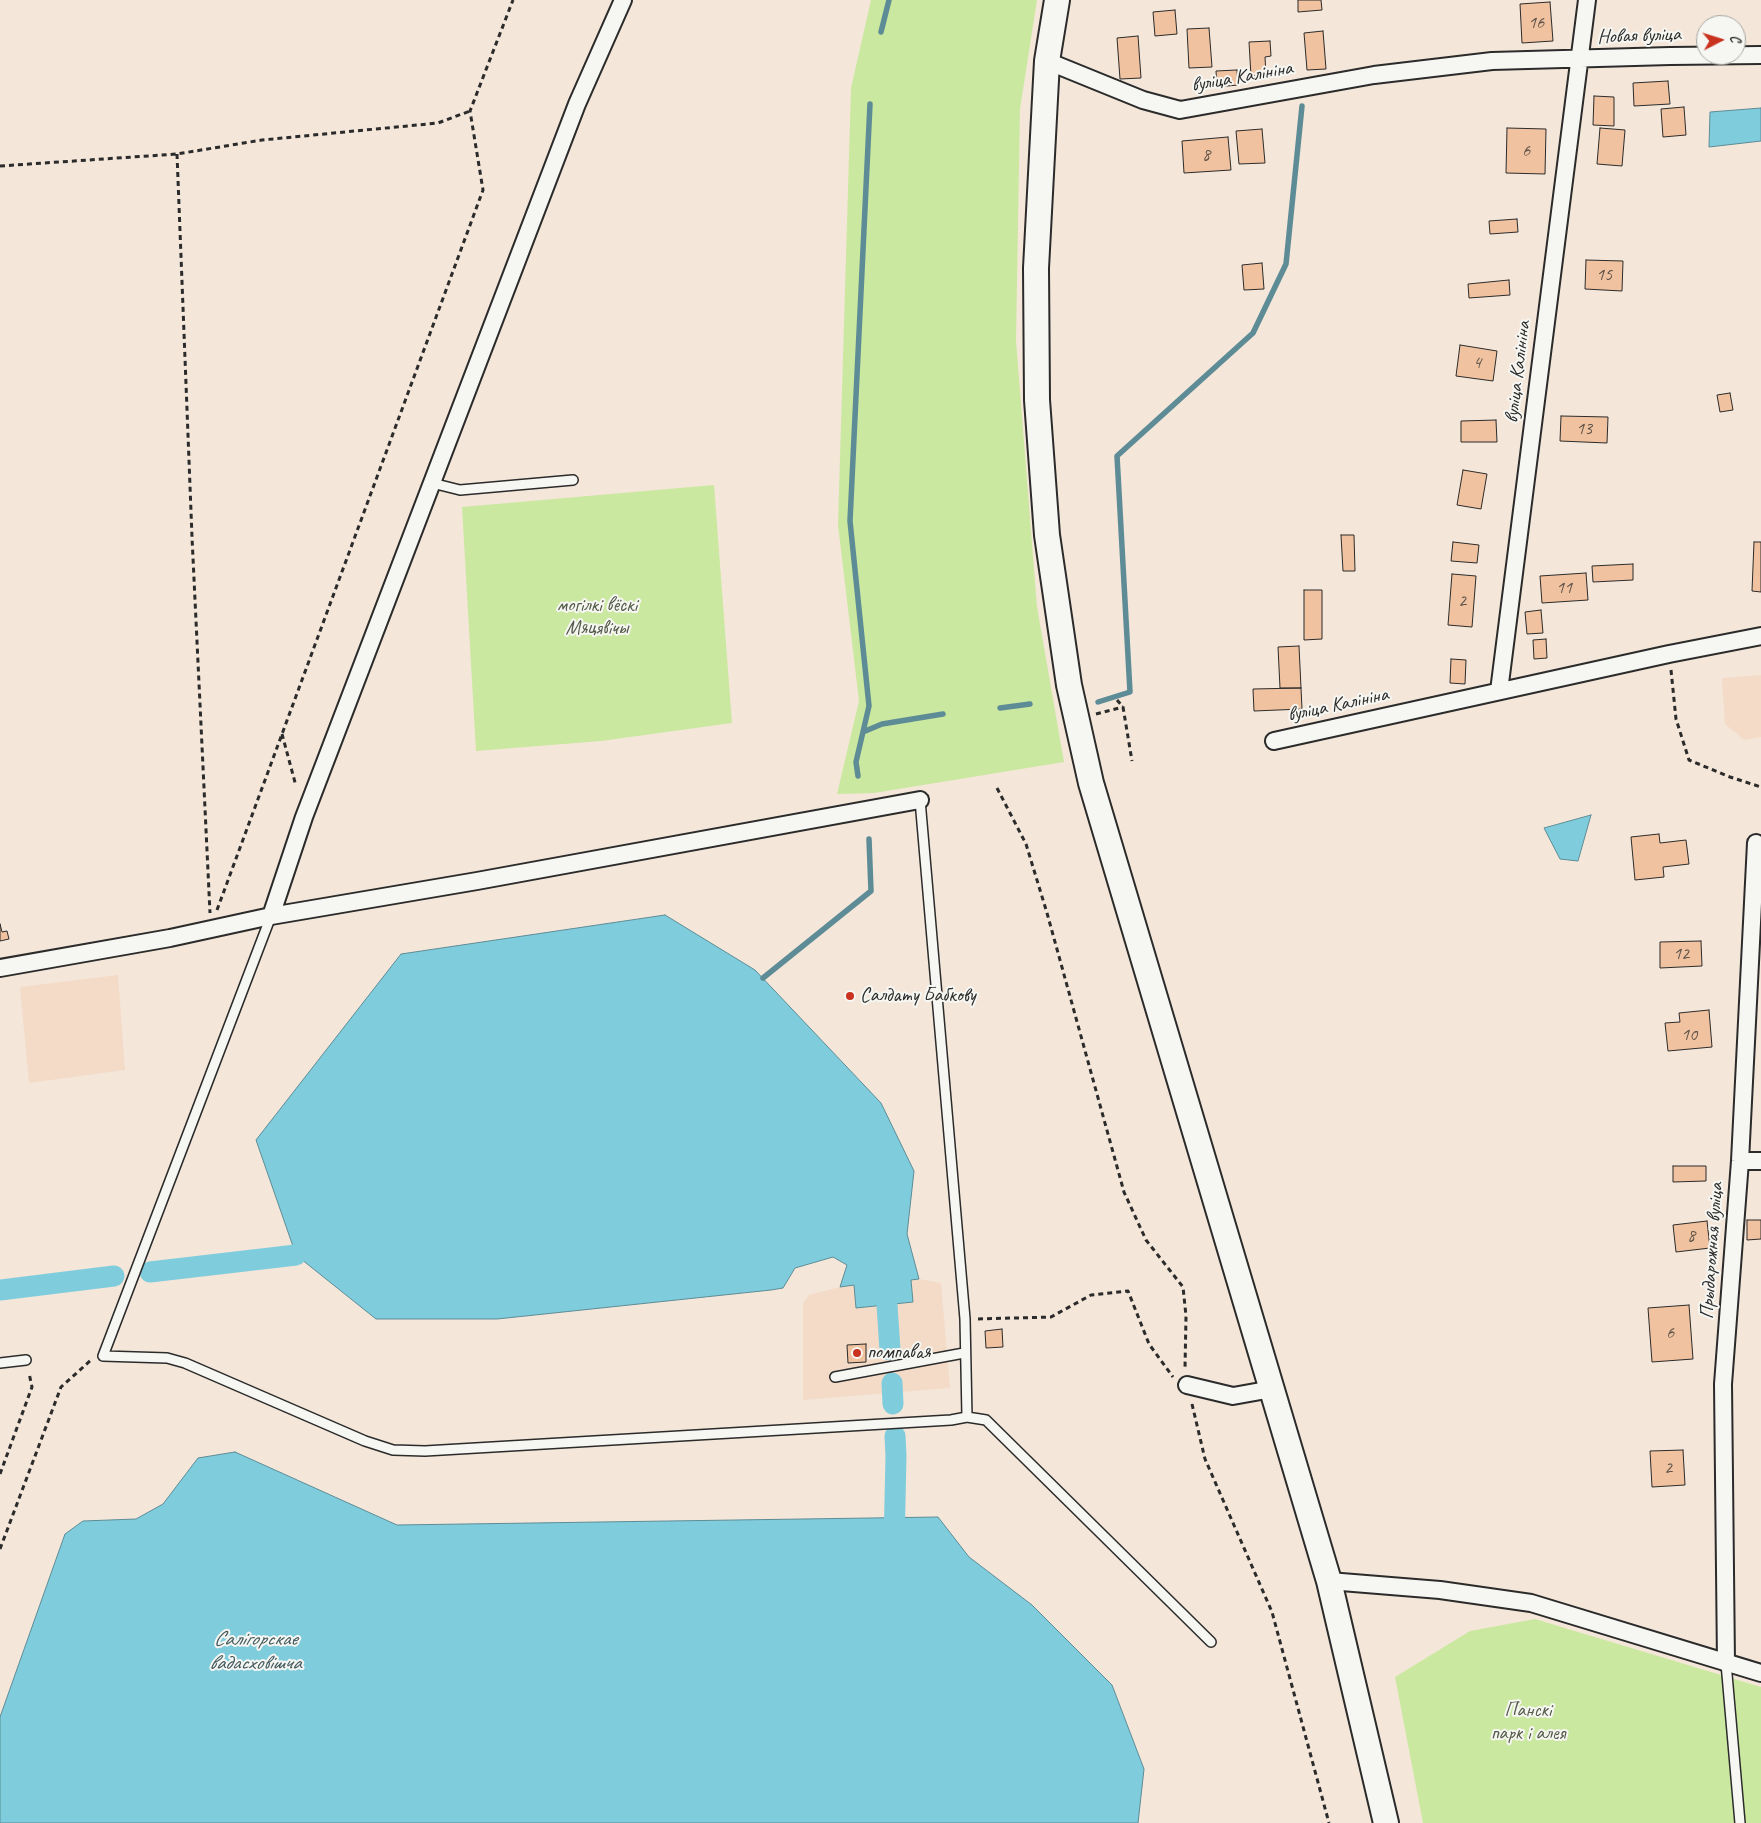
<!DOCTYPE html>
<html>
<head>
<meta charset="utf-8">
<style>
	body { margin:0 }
	#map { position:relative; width:1761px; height:1823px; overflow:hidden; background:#f4e6d9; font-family:Caveat,sans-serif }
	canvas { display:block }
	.north { position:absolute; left:1696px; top:15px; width:50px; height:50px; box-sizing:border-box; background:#f6f6f2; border:1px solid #a5a5a2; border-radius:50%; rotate:85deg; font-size:14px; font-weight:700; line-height:20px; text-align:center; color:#2b2b2b }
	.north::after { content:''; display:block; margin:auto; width:18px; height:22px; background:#c8321e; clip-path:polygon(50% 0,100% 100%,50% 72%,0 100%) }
</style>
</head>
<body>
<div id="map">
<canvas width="1761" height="1823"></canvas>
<div class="north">С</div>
</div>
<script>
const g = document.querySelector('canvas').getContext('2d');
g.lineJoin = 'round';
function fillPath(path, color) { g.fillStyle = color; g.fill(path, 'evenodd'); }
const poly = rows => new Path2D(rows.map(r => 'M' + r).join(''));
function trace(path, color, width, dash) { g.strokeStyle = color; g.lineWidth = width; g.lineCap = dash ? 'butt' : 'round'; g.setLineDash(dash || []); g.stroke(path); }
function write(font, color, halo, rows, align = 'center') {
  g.font = font + ' Caveat,sans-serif'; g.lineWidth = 4; g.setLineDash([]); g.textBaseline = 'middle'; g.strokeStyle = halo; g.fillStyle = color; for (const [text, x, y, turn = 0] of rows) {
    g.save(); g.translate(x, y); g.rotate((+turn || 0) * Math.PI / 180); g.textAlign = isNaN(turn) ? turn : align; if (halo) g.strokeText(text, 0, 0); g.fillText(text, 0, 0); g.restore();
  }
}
const built = poly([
	[1761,675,1761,737,1744,740,1725,724,1722,678],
	[118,975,125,1070,29,1083,20,987],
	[919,1279,941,1283,950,1388,803,1400,803,1303,809,1295,840,1287]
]);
const green = poly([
	[871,0,1037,0,1020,109,1016,340,1037,607,1064,762,874,793,837,794,859,701,838,525,851,88],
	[714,485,732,723,601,741,476,751,462,507],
	[1535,1619,1761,1687,1761,1823,1423,1823,1395,1677,1470,1631]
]);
const water = poly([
	[1761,108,1761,141,1709,147,1710,112,1761,108],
	[1591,815,1578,861,1560,859,1544,828,1591,815],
	[665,915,755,970,881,1103,914,1171,907,1234,919,1279,911,1280,913,1302,856,1308,854,1285,840,1287,847,1265,833,1257,795,1268,783,1288,771,1290,497,1319,376,1319,296,1255,256,1140,401,954,665,915],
	[235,1452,397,1525,938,1517,969,1557,1032,1605,1112,1685,1144,1769,1138,1823,0,1823,0,1717,65,1534,83,1521,136,1519,163,1504,198,1458,235,1452]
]);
const stream = poly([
	[881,32,889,0],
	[1098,702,1130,692,1117,456,1253,333,1286,264,1302,106],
	[1000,708,1030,704],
	[863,732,882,724,943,714],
	[858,776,856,762,869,706,850,521,870,104],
	[763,978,871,891,869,839]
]);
const canal = poly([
	[150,1272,296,1255],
	[0,1290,114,1276],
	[887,1305,890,1350],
	[892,1383,893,1404],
	[894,1546,896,1456,895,1436]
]);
const building = poly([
	[1298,0,1321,0,1322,10,1298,12,1298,0],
	[1550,2,1553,41,1522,43,1520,4,1550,2],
	[1175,10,1177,34,1155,36,1153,12,1175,10],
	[1209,28,1212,67,1189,68,1187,29,1209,28],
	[1323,31,1326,69,1307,70,1304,33,1323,31],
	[1138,36,1141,78,1120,79,1117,38,1138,36],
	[1270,41,1271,56,1265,57,1266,75,1251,76,1249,42,1270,41],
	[1237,70,1238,85,1217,87,1216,71,1237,70],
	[1668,81,1670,104,1634,106,1633,83,1668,81],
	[1594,96,1614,97,1614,126,1593,125,1594,96],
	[1684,107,1686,135,1663,137,1661,109,1684,107],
	[1507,128,1546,129,1545,174,1506,173,1507,128],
	[1600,128,1625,130,1622,166,1597,164,1600,128],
	[1262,129,1265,163,1239,164,1236,131,1262,129],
	[1228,137,1231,170,1184,173,1182,141,1228,137],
	[1517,219,1518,232,1490,234,1489,221,1517,219],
	[1586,260,1623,261,1622,291,1585,289,1586,260],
	[1262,263,1264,289,1244,290,1242,265,1262,263],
	[1509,280,1510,295,1469,298,1468,284,1509,280],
	[1460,345,1497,351,1493,381,1456,376,1460,345],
	[1730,393,1733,410,1720,412,1717,395,1730,393],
	[1561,416,1608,417,1607,443,1560,441,1561,416],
	[1496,420,1497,442,1461,442,1461,421,1496,420],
	[1463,470,1487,474,1481,509,1457,505,1463,470],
	[1341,535,1354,535,1355,571,1343,571,1341,535],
	[1453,542,1479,545,1477,563,1451,561,1453,542],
	[1754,542,1761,542,1761,592,1752,591,1754,542],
	[1633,564,1633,580,1593,582,1592,566,1633,564],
	[1586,573,1588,600,1542,603,1540,576,1586,573],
	[1452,574,1476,576,1472,627,1448,625,1452,574],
	[1304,590,1322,590,1322,639,1304,640,1304,590],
	[1541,610,1543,633,1527,634,1525,612,1541,610],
	[1546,639,1547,658,1534,659,1533,640,1546,639],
	[1299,646,1301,688,1280,688,1278,647,1299,646],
	[1451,659,1466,660,1465,684,1450,683,1451,659],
	[1301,688,1302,709,1254,711,1253,689,1301,688],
	[1659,834,1660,843,1686,840,1689,864,1663,867,1664,877,1635,880,1631,837,1659,834],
	[0,924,2,932,7,931,9,939,0,941,0,924],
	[1701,941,1702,966,1660,968,1660,942,1701,941],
	[1709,1010,1712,1047,1668,1051,1665,1023,1680,1022,1679,1013,1709,1010],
	[1673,1166,1706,1166,1706,1181,1673,1182,1673,1166],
	[1747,1220,1761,1220,1761,1239,1747,1240,1747,1220],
	[1707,1221,1710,1248,1676,1252,1673,1225,1707,1221],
	[1689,1305,1693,1359,1652,1362,1648,1308,1689,1305],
	[1002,1329,1003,1347,986,1348,985,1331,1002,1329],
	[866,1344,866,1362,848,1363,847,1345,866,1344],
	[1683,1450,1685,1485,1652,1487,1650,1451,1683,1450]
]);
const path = poly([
	[177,154,192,537,210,913],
	[0,166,177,154,262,140,438,123,470,111],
	[1671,670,1676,719,1689,760,1730,777,1761,787],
	[1117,700,1123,707,1132,761],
	[1096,714,1123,707],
	[282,734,296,786],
	[997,788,1026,844,1047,913,1124,1192,1146,1240,1183,1287,1186,1316,1185,1368],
	[217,910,483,190,470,111,513,0],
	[978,1319,1051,1317,1091,1295,1128,1291,1149,1344,1173,1377],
	[1192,1404,1205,1459,1272,1612,1329,1823],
	[0,1474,32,1387,29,1373],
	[0,1549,61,1387,91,1360]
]);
const lane = poly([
	[432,483,460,490,573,480],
	[271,916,103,1356,167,1358,185,1363,365,1441,393,1450,425,1451,951,1420,967,1417,965,1319,920,800],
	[0,1363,26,1360],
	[835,1377,964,1353],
	[967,1417,986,1420,1211,1642],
	[1726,1663,1740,1823]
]);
const street = poly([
	[1047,61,1143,100,1180,110,1374,75,1492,61,1670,56,1761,55],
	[1499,691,1587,0],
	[1274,741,1669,654,1761,636],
	[271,916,304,817,577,104,623,0],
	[0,968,170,938,271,916,477,881,920,800],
	[1740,1161,1761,1161],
	[1187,1385,1233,1396,1272,1389],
	[1329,1581,1440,1590,1531,1603,1761,1673],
	[1726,1663,1723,1384,1740,1161,1756,843]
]);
const secondary = poly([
	[1057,0,1047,61,1036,268,1037,400,1047,535,1069,685,1091,783,1329,1581,1386,1823]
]);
const markers = [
	[850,996,5,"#c8321e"],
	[857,1353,5,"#c8321e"]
];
const numberNames = [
	["16",1536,23],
	["6",1526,151],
	["8",1206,155],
	["15",1604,275],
	["4",1477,363],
	["13",1584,429],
	["11",1564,588],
	["2",1462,601],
	["12",1681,954],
	["10",1689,1035],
	["8",1691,1236],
	["6",1670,1333],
	["2",1668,1468]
];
const streetNames = [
	["Новая вуліца",1639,36,-2],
	["вуліца Калініна",1242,77,-10],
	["вуліца Калініна",1518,372,-83],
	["вуліца Калініна",1338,705,-12],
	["Прыдарожная вуліца",1712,1251,-86]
];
const parkNames = [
	["могілкі вёскі",597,606],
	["Мяцявічы",597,629],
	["Панскі",1528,1711],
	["парк і алея",1528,1734]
];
const poiNames = [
	["Салдату Бабкову",860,996],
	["помпавая",867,1353]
];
const waterNames = [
	["Салігорскае",255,1639],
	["вадасховішча",255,1663]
];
fillPath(built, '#f3dbc8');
fillPath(green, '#cbe8a0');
fillPath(water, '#7fccdd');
trace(water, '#5d8c96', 1);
trace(stream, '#5d8c96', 5.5);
trace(canal, '#7fccdd', 21);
fillPath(building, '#f0c29f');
trace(building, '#2b2b2b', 1);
trace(lane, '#2b2b2b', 12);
trace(street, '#2b2b2b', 20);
trace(secondary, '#2b2b2b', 28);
trace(path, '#2b2b2b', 3, [5, 4]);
trace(lane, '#f6f6f2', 9);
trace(street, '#f6f6f2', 16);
trace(secondary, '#f6f6f2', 24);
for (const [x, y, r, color] of markers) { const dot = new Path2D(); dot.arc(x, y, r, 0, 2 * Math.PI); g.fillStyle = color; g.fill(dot); trace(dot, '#f6f6f2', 2); }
write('18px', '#5c5148', null, numberNames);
write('20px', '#2b2b2b', '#f6f6f2', streetNames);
write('20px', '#535a48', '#f6f6f2', parkNames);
write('20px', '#2b2b2b', '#f6f6f2', poiNames, 'left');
write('italic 21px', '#445b60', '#f6f6f2', waterNames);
</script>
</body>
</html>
